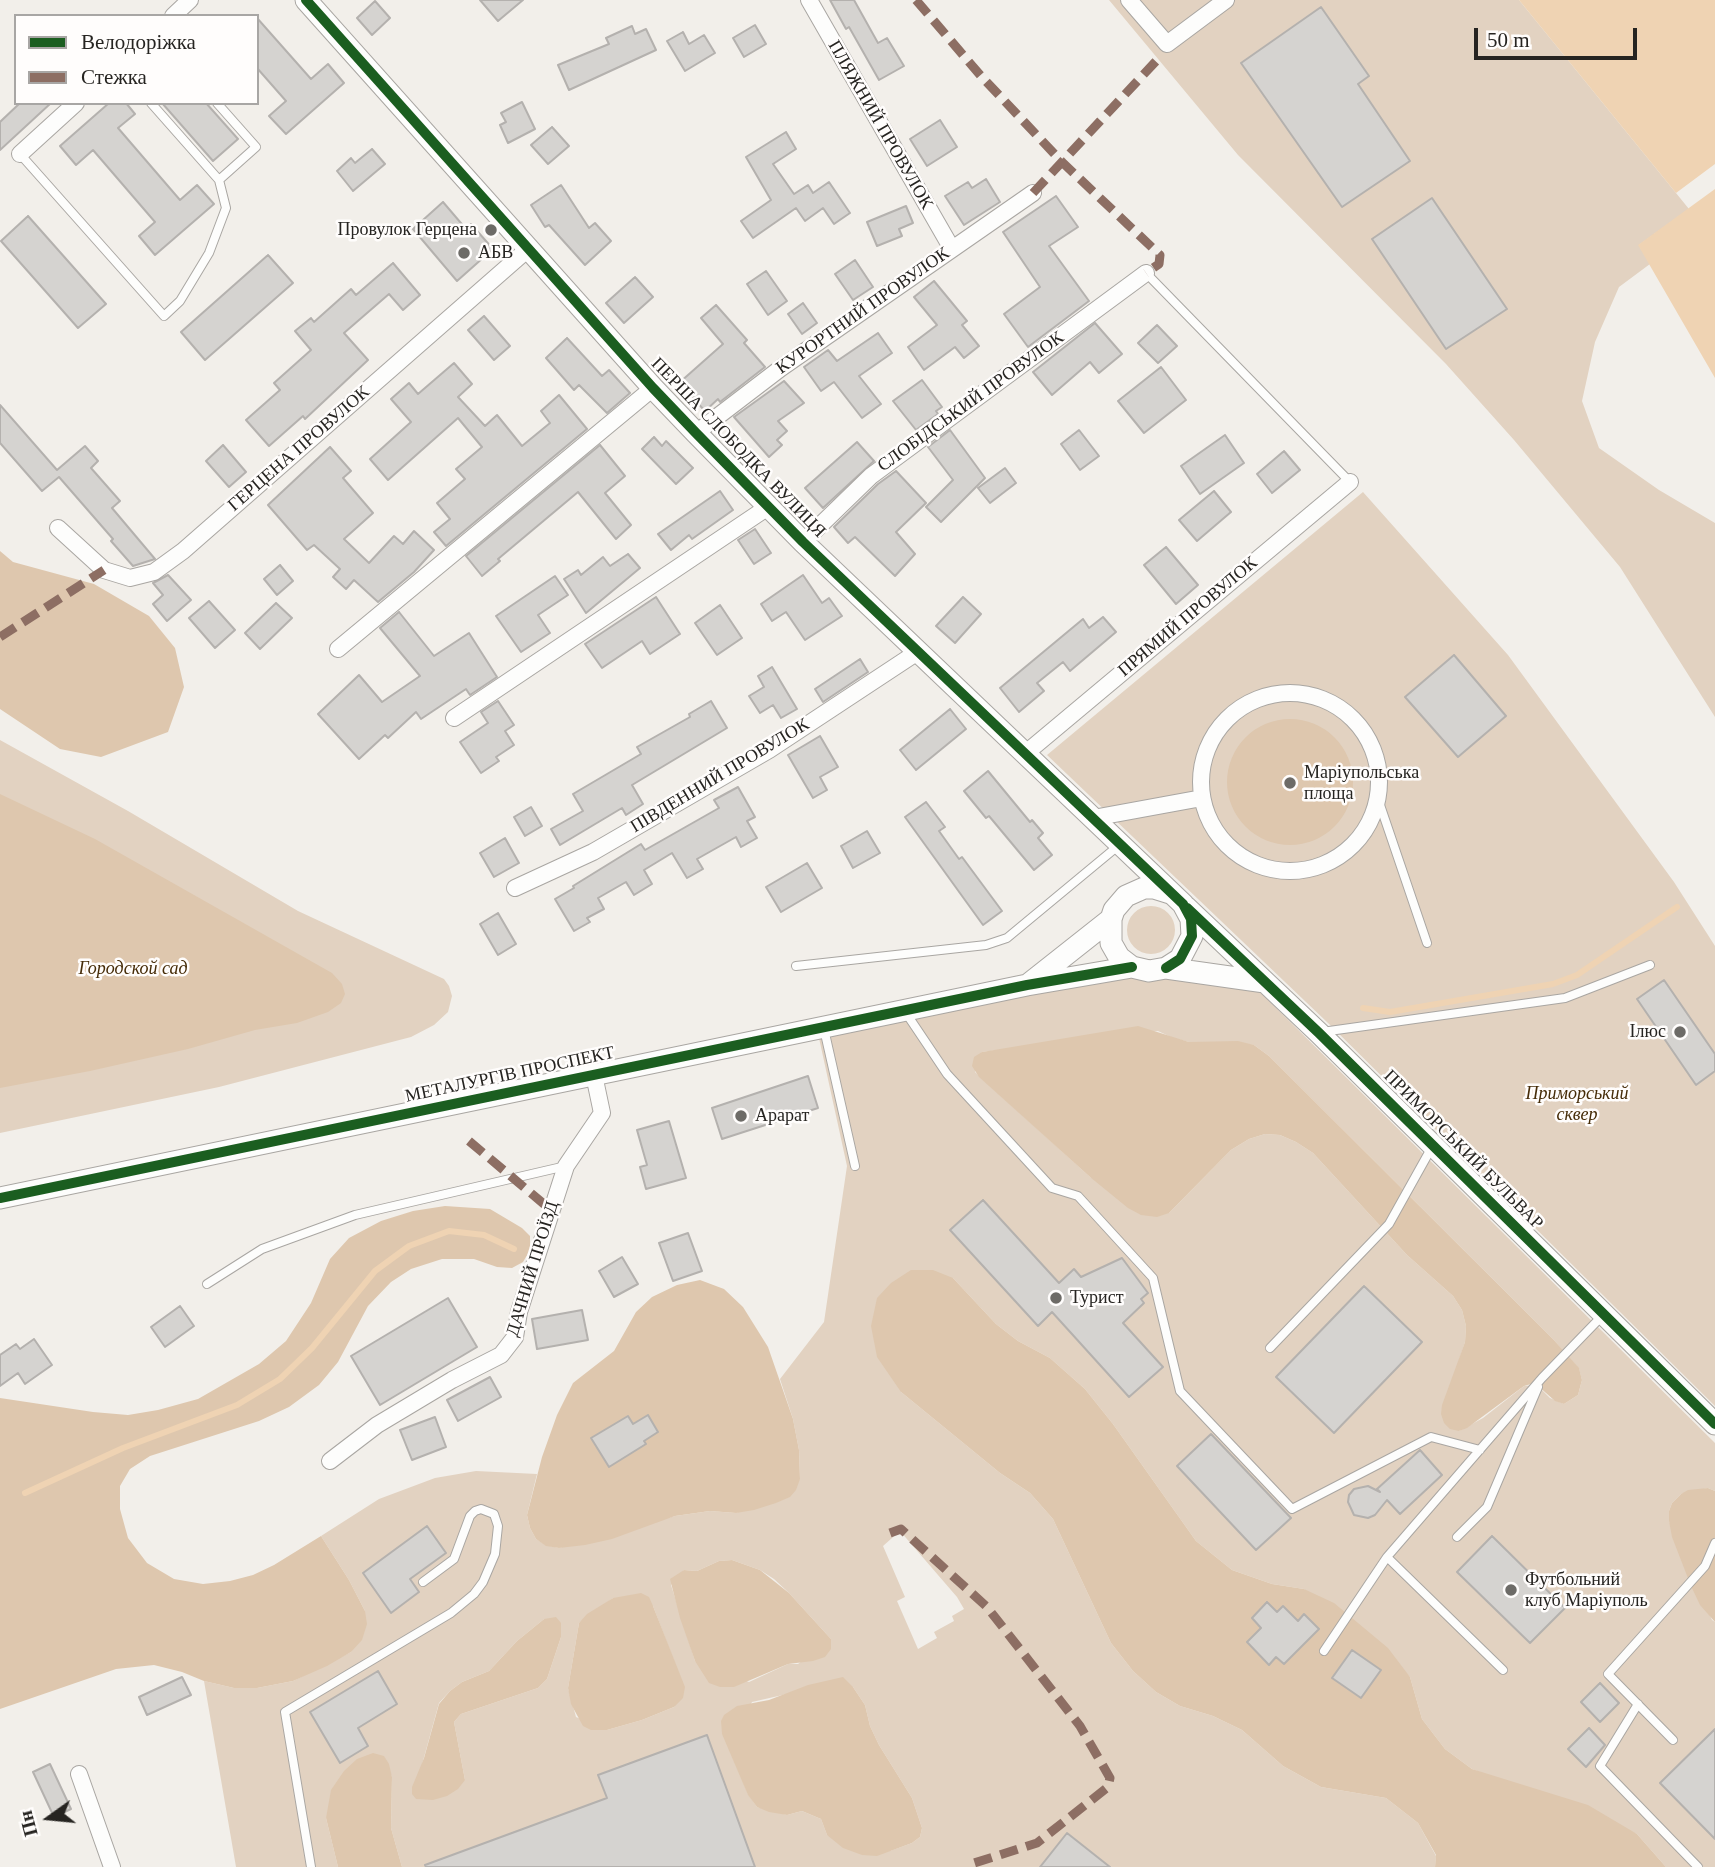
<!DOCTYPE html>
<html>
<head>
<meta charset="utf-8">
<style>
	body { margin:0 }
	#map { position:relative; width:1715px; height:1867px; overflow:hidden; background:#f2efea; font-family:Georgia,serif }
	canvas { display:block }
	.legend { position:absolute; left:14px; top:14px; width:245px; height:91px; box-sizing:border-box; background:#fffdfc; border:2px solid #a8a6a4; margin:0; padding:9px 12px; list-style:none; font-size:21px; color:#262421 }
	.legend li { display:flex; align-items:center; gap:14px; height:35px }
	.legend b { width:35px; border:2px solid #a8a6a4 }
	.north { position:absolute; left:14px; top:1783px; width:70px; height:70px; -webkit-text-stroke:5px #fffdfc; paint-order:stroke; rotate:255deg; font-size:19px; font-weight:700; line-height:28px; text-align:center; color:#262421 }
	.north::after { content:''; display:block; margin:auto; width:24px; height:32px; background:#262421; clip-path:polygon(50% 0,100% 100%,50% 72%,0 100%) }
	.scale { position:absolute; left:1474px; top:28px; width:163px; height:32px; box-sizing:border-box; border:4px solid #262421; border-top:0; padding-left:9px; font-size:21px; line-height:24px; white-space:nowrap; color:#262421; -webkit-text-stroke:5px #fffdfc; paint-order:stroke }
</style>
</head>
<body>
<div id="map">
<canvas width="1715" height="1867"></canvas>
<ul class="legend">
<li><b style="height:9px;background:#1b5e20"></b>Велодоріжка</li>
<li><b style="height:9px;background:#8d6e63"></b>Стежка</li>
</ul>
<div class="north">Пн</div>
<div class="scale">50 m</div>
</div>
<script>
const g = document.querySelector('canvas').getContext('2d');
g.lineJoin = 'round';
function fillPath(path, color) { g.fillStyle = color; g.fill(path, 'evenodd'); }
const poly = rows => new Path2D(rows.map(r => 'M' + r).join(''));
function trace(path, color, width, dash) { g.strokeStyle = color; g.lineWidth = width; g.lineCap = dash ? 'butt' : 'round'; g.setLineDash(dash || []); g.stroke(path); }
function write(font, color, halo, rows, align = 'center') {
  g.font = font + ' Georgia,serif'; g.lineWidth = 5; g.setLineDash([]); g.textBaseline = 'middle'; g.strokeStyle = halo; g.fillStyle = color; for (const [text, x, y, turn = 0] of rows) {
    g.save(); g.translate(x, y); g.rotate((+turn || 0) * Math.PI / 180); g.textAlign = isNaN(turn) ? turn : align; if (halo) g.strokeText(text, 0, 0); g.fillText(text, 0, 0); g.restore();
  }
}
const green = poly([
	[1109,0,1519,0,1689,209,1639,245,1650,264,1619,287,1595,342,1582,401,1599,448,1659,490,1715,523,1715,717,1620,567,1514,440,1446,364,1238,155],
	[1363,492,1508,655,1674,882,1715,946,1715,1406,1328,1023,1047,755],
	[0,740,128,811,298,911,444,979,449,986,452,996,448,1012,434,1025,411,1037,219,1087,0,1133],
	'1127 930a24 24 0 1 1 48 0a24 24 0 1 1-48 0Z',
	[1130,976,1148,981,1168,978,1258,990,1715,1443,1715,1491,1708,1488,1681,1494,1672,1503,1669,1511,1669,1521,1712,1620,1715,1622,1715,1867,1666,1867,1637,1834,1472,1769,1445,1749,1422,1719,1410,1677,1304,1589,1272,1584,1232,1570,1196,1541,1113,1424,1085,1389,1050,1358,1018,1341,996,1324,953,1278,901,1392,1000,1473,1030,1493,1053,1519,1111,1643,1133,1671,1156,1692,1180,1706,1213,1716,1242,1730,1283,1766,1321,1787,1386,1798,1418,1823,1436,1856,1435,1867,402,1867,391,1828,392,1777,384,1757,326,1818,338,1867,236,1867,204,1681,234,1688,257,1688,293,1681,351,1652,365,1611,349,1580,321,1536,379,1499,435,1478,476,1471,537,1474,527,1515,530,1528,536,1539,546,1545,559,1548,675,1516,710,1511,736,1513,800,1479,799,1450,793,1419,780,1379,824,1322,847,1166,819,1038,1027,995],
	[1158,1031,1173,1038,1189,1042,1254,1045,1269,1056,1553,1339,1579,1369,1582,1380,1578,1395,1564,1404,1550,1398,1537,1385,1524,1386,1483,1418,1459,1431,1459,1360,1465,1342,1466,1326,1462,1310,1453,1296,1407,1255,1313,1153,1296,1142,1280,1135,1265,1134,1249,1139,1231,1150,1169,1213,1090,1177,975,1072,982,1052],
	[900,1531,957,1597,964,1609,952,1616,954,1621,934,1632,937,1638,918,1649,897,1601,905,1597,883,1546],
	[732,1560,760,1570,774,1579,789,1593,831,1639,798,1664,788,1664,749,1682,695,1661,671,1585,684,1570,697,1571,719,1561],
	[613,1598,653,1606,684,1687,674,1707,642,1720,607,1730,576,1717,568,1688,579,1623],
	[544,1619,561,1637,547,1679,538,1688,461,1714,454,1722,465,1780,421,1768,439,1703,450,1691,462,1682,489,1671,517,1641],
	[853,1687,865,1705,870,1726,879,1745,912,1798,922,1828,920,1837,912,1843,890,1851,827,1835,821,1819,802,1811,787,1815,757,1807,748,1794,729,1747,752,1702,787,1694]
]);
const forest = poly([
	[0,551,13,562,94,584,149,616,175,648,184,687,168,732,101,757,60,749,0,709],
	'1227 782a63 63 0 1 1 126 0a63 63 0 1 1-126 0Z',
	[0,794,95,839,332,973,342,984,345,994,341,1003,328,1012,297,1023,255,1030,188,1049,90,1071,0,1088],
	[1138,1026,1189,1042,1238,1041,1254,1045,1269,1056,1553,1339,1579,1368,1582,1380,1578,1395,1564,1404,1555,1401,1537,1385,1531,1384,1524,1386,1467,1428,1459,1431,1450,1429,1444,1423,1441,1414,1442,1405,1465,1342,1466,1326,1462,1310,1453,1296,1407,1255,1313,1153,1296,1142,1280,1135,1265,1134,1249,1139,1231,1150,1169,1213,1157,1217,1141,1215,1128,1208,1090,1177,979,1077,972,1066,974,1057,982,1052],
	[445,1206,490,1209,522,1228,530,1236,530,1250,523,1262,512,1268,497,1267,474,1259,442,1259,411,1269,391,1282,368,1306,338,1362,319,1385,289,1407,259,1421,150,1456,130,1469,120,1486,120,1509,128,1538,147,1563,174,1579,203,1584,230,1581,253,1575,274,1565,321,1536,349,1580,365,1611,367,1624,362,1640,351,1652,327,1666,293,1681,257,1688,234,1688,204,1681,182,1672,154,1665,116,1669,0,1709,0,1398,93,1412,128,1415,158,1410,198,1399,259,1364,286,1341,311,1303,330,1259,349,1238,381,1221,413,1211],
	[911,1270,933,1270,953,1278,996,1324,1018,1341,1050,1358,1085,1389,1113,1424,1196,1541,1232,1570,1272,1584,1304,1589,1334,1603,1388,1648,1410,1677,1422,1719,1445,1749,1472,1769,1588,1805,1637,1834,1666,1867,1435,1867,1436,1855,1418,1823,1386,1798,1321,1787,1283,1766,1242,1730,1213,1716,1180,1706,1156,1692,1133,1671,1111,1643,1053,1519,1030,1493,1000,1473,901,1392,877,1357,871,1326,877,1298,891,1283],
	[700,1280,724,1289,743,1307,768,1347,793,1419,799,1450,800,1479,796,1490,790,1497,776,1503,754,1510,736,1513,710,1511,675,1516,612,1539,585,1545,559,1548,546,1546,536,1539,530,1528,527,1515,542,1457,557,1415,573,1383,614,1351,636,1312,652,1297,677,1285],
	[1708,1488,1715,1491,1715,1622,1700,1605,1691,1586,1672,1537,1669,1521,1669,1511,1672,1503,1681,1494,1688,1490],
	[732,1560,760,1570,789,1593,831,1639,831,1649,825,1657,813,1661,788,1664,734,1687,720,1687,709,1683,695,1661,680,1618,670,1579,684,1570,697,1571,719,1561],
	[641,1593,649,1597,653,1606,685,1687,683,1698,674,1707,642,1720,607,1730,591,1730,583,1726,571,1704,568,1688,579,1623,587,1614,613,1598],
	[556,1617,561,1623,561,1637,547,1679,538,1688,461,1714,454,1722,465,1780,458,1789,447,1796,433,1800,416,1799,412,1794,412,1787,424,1758,439,1704,450,1691,462,1682,489,1671,517,1641,544,1619],
	[843,1677,853,1687,865,1705,870,1726,879,1745,912,1798,922,1828,920,1837,912,1843,877,1856,862,1855,843,1848,827,1835,821,1819,802,1811,787,1815,769,1812,757,1807,748,1795,722,1734,721,1721,724,1715,737,1706,769,1700,808,1685],
	[373,1753,384,1756,389,1764,392,1777,391,1828,402,1867,338,1867,326,1818,331,1790,344,1771,357,1759]
]);
const water = poly([
	[1519,0,1715,0,1715,164,1676,193],
	[1715,189,1715,378,1638,245]
]);
const stream = poly([
	[1363,1008,1390,1012,1553,984,1577,975,1677,907],
	[25,1493,123,1448,237,1405,280,1379,312,1348,375,1271,409,1246,449,1231,484,1235,514,1249]
]);
const building = poly([
	[480,0,523,0,498,21,480,0],
	[830,0,854,0,878,43,887,38,904,66,879,80,849,27,846,29,830,0],
	[375,1,390,18,372,35,357,18,375,1],
	[1321,7,1369,76,1358,84,1410,161,1342,207,1241,63,1321,7],
	[257,18,311,79,328,64,344,83,286,134,269,116,286,101,257,68,257,18],
	[755,25,766,44,744,57,733,38,755,25],
	[632,26,635,34,646,29,656,50,569,90,558,65,609,44,606,38,632,26],
	[683,32,689,44,704,35,715,53,685,71,667,41,683,32],
	[522,102,535,129,508,143,500,125,506,122,501,113,522,102],
	[20,103,51,103,0,150,0,122,20,103],
	[109,103,126,103,135,114,118,128,180,200,197,185,214,204,155,255,139,236,155,222,93,150,76,165,60,146,109,103],
	[162,103,206,103,238,139,213,161,162,103],
	[940,120,957,147,927,166,910,139,940,120],
	[552,127,569,146,548,164,531,145,552,127],
	[786,132,796,149,773,164,794,194,808,185,813,193,829,182,850,213,834,224,823,208,805,221,796,208,753,238,741,221,771,200,746,157,786,132],
	[372,149,385,164,353,191,337,171,351,158,355,163,372,149],
	[986,179,1000,202,964,225,945,196,968,182,972,188,986,179],
	[561,185,589,228,595,223,611,241,585,265,549,225,545,227,531,205,561,185],
	[1056,196,1078,227,1049,246,1089,301,1028,347,1004,314,1040,287,1003,232,1056,196],
	[1432,198,1507,309,1446,349,1372,239,1432,198],
	[443,202,466,229,471,224,493,249,457,281,413,229,443,202],
	[906,206,913,223,899,229,902,236,877,246,867,222,906,206],
	[28,216,106,304,78,328,1,241,28,216],
	[268,255,293,283,205,360,181,332,268,255],
	[855,260,873,287,853,300,835,274,855,260],
	[393,263,420,295,403,310,389,294,344,333,368,360,305,419,303,416,269,446,246,420,280,390,274,383,311,350,295,331,311,318,314,322,351,289,356,295,393,263],
	[766,271,787,301,768,315,747,284,766,271],
	[635,277,653,297,624,323,606,303,635,277],
	[934,281,967,321,962,325,979,346,964,358,955,347,924,370,908,347,937,325,914,297,934,281],
	[803,303,817,323,802,334,788,314,803,303],
	[716,305,747,340,744,343,765,367,720,402,718,399,705,411,679,383,723,344,701,318,716,305],
	[484,316,510,346,494,360,468,330,484,316],
	[1095,323,1122,354,1099,373,1090,362,1052,395,1033,372,1095,323],
	[1157,325,1177,346,1158,363,1138,343,1157,325],
	[878,333,892,353,859,376,881,404,862,418,834,382,821,391,804,367,828,350,837,361,878,333],
	[567,338,602,376,609,370,630,393,607,413,579,385,574,390,546,358,567,338],
	[454,363,472,384,458,397,485,426,497,415,522,446,550,423,541,411,559,395,587,429,446,546,434,532,450,519,437,503,465,479,456,469,482,447,458,418,388,480,370,459,411,422,391,399,409,383,418,394,454,363],
	[1161,367,1186,400,1144,433,1118,401,1161,367],
	[922,380,942,407,936,411,938,414,916,430,893,401,922,380],
	[784,381,804,403,778,421,787,431,777,440,782,445,769,457,734,417,784,381],
	[0,405,57,470,85,446,98,461,91,468,120,501,112,508,155,559,133,566,111,541,113,539,59,477,42,491,0,443,0,405],
	[950,430,985,478,941,522,926,507,953,480,928,447,950,430],
	[1079,430,1099,456,1080,470,1061,444,1079,430],
	[1225,435,1244,463,1200,494,1181,466,1225,435],
	[654,437,662,446,666,441,693,468,676,484,642,449,654,437],
	[857,442,874,461,823,508,805,488,857,442],
	[223,445,246,472,229,487,206,461,223,445],
	[600,445,625,476,605,493,631,525,616,539,578,492,498,559,500,561,482,576,466,556,600,445],
	[330,447,351,471,343,478,373,513,344,539,369,563,394,536,403,544,414,531,434,550,414,572,378,602,354,580,346,589,333,577,340,569,314,545,307,550,268,505,330,447],
	[1284,451,1300,470,1272,493,1257,474,1284,451],
	[1005,468,1016,483,990,503,978,488,1005,468],
	[896,471,926,503,896,532,915,554,895,576,855,537,848,543,834,527,878,484,896,471],
	[720,491,733,510,692,539,689,535,671,550,658,534,720,491],
	[1214,491,1231,512,1197,541,1179,520,1214,491],
	[755,529,771,553,754,564,738,540,755,529],
	[1166,547,1198,585,1176,604,1144,565,1166,547],
	[628,554,640,568,586,613,564,579,578,570,581,575,603,557,610,566,628,554],
	[280,565,293,581,277,595,264,579,280,565],
	[168,575,191,600,167,621,153,604,163,595,153,583,168,575],
	[803,575,822,603,829,598,842,616,805,640,786,612,772,621,761,604,803,575],
	[555,576,568,595,538,615,550,633,521,652,496,616,555,576],
	[656,597,680,634,650,654,642,641,602,668,585,644,656,597],
	[963,597,981,614,955,643,936,626,963,597],
	[209,601,235,630,215,648,189,618,209,601],
	[276,603,292,618,260,649,245,633,276,603],
	[720,605,742,638,717,655,695,623,720,605],
	[399,612,434,656,469,633,497,677,470,695,466,689,421,719,416,712,388,738,385,735,359,759,318,714,359,675,382,702,420,676,380,628,399,612],
	[1103,617,1116,632,1070,671,1063,662,1037,683,1044,691,1019,712,1000,688,1083,619,1089,628,1103,617],
	[1454,655,1506,716,1458,757,1405,697,1454,655],
	[860,659,868,672,823,702,815,689,860,659],
	[772,667,797,709,781,718,773,705,760,713,749,696,764,687,758,676,772,667],
	[498,701,514,725,505,731,514,745,496,757,499,761,481,773,460,742,488,723,481,712,498,701],
	[711,701,727,728,632,785,643,804,626,815,622,808,560,845,551,829,583,811,573,794,641,754,637,747,690,717,689,714,711,701],
	[950,709,966,729,916,770,900,750,950,709],
	[820,736,838,767,820,777,827,790,813,798,788,755,820,736],
	[988,771,1030,822,1032,820,1043,833,1038,838,1052,855,1034,870,989,816,986,818,964,791,988,771],
	[738,787,755,817,747,821,757,838,741,847,736,837,697,859,703,869,687,878,672,853,644,870,652,884,634,895,626,882,598,898,604,909,587,918,590,922,574,931,555,899,574,888,573,886,641,844,645,850,719,808,714,800,738,787],
	[926,802,945,827,939,831,959,859,962,857,1002,911,983,925,905,817,926,802],
	[531,807,542,826,525,836,514,817,531,807],
	[867,831,880,853,853,868,841,846,867,831],
	[505,838,519,863,494,877,480,853,505,838],
	[807,863,822,888,781,912,766,887,807,863],
	[498,913,516,944,498,955,480,924,498,913],
	[1664,980,1715,1054,1715,1071,1696,1085,1637,999,1664,980],
	[808,1076,818,1108,722,1139,712,1108,808,1076],
	[669,1121,686,1178,646,1189,640,1167,647,1165,637,1130,669,1121],
	[983,1200,1059,1283,1074,1269,1081,1277,1122,1258,1148,1293,1141,1299,1144,1303,1123,1323,1163,1367,1129,1397,1052,1312,1038,1326,950,1230,983,1200],
	[688,1233,702,1271,673,1281,659,1243,688,1233],
	[622,1257,638,1284,614,1297,599,1271,622,1257],
	[1364,1286,1422,1342,1334,1433,1276,1377,1364,1286],
	[448,1298,477,1347,380,1405,351,1356,448,1298],
	[180,1306,194,1326,165,1347,151,1327,180,1306],
	[582,1310,588,1340,537,1349,532,1319,582,1310],
	[34,1339,52,1365,25,1384,18,1373,0,1386,0,1355,16,1344,20,1349,34,1339],
	[490,1377,501,1397,458,1421,447,1400,490,1377],
	[648,1415,658,1432,644,1441,646,1444,609,1467,591,1438,628,1416,633,1424,648,1415],
	[435,1417,446,1447,412,1460,400,1430,435,1417],
	[1211,1434,1291,1518,1256,1550,1177,1466,1211,1434],
	[1420,1450,1442,1475,1400,1514,1387,1500,1375,1515,1368,1518,1354,1515,1348,1502,1349,1495,1354,1489,1368,1486,1380,1492,1377,1489,1420,1450],
	[427,1526,446,1553,410,1579,419,1592,391,1613,363,1573,427,1526],
	[1492,1536,1565,1608,1530,1643,1457,1572,1492,1536],
	[1267,1602,1277,1612,1283,1606,1298,1621,1304,1614,1319,1629,1284,1664,1276,1657,1269,1665,1247,1642,1261,1628,1252,1618,1267,1602],
	[1352,1650,1381,1670,1361,1698,1332,1678,1352,1650],
	[378,1671,397,1704,358,1728,368,1746,340,1763,310,1712,378,1671],
	[182,1677,191,1695,147,1715,139,1697,182,1677],
	[1600,1683,1619,1703,1600,1722,1581,1702,1600,1683],
	[1589,1728,1605,1745,1586,1767,1568,1749,1589,1728],
	[1715,1729,1715,1839,1660,1783,1715,1729],
	[707,1735,755,1867,426,1867,425,1865,607,1798,598,1775,707,1735],
	[50,1764,71,1809,54,1817,33,1772,50,1764],
	[1067,1833,1110,1867,1040,1867,1067,1833]
]);
const service = poly([
	[217,103,256,147,219,180],
	[20,154,164,316,180,301,209,253,226,208,219,180,151,103],
	[1146,273,1350,482],
	[1378,799,1427,943],
	[796,966,986,945,1007,938,1118,846],
	[906,1013,947,1074,1052,1188,1078,1196,1153,1278,1180,1391,1292,1509,1431,1437,1480,1450],
	[824,1029,855,1166],
	[1322,1032,1565,998,1650,965],
	[207,1284,262,1249,355,1215,566,1166],
	[1270,1348,1389,1224,1432,1147],
	[1457,1537,1487,1507,1538,1387],
	[1387,1557,1503,1670],
	[1324,1651,1387,1557,1542,1378,1604,1314],
	[1638,1704,1600,1766,1698,1867],
	[1673,1740,1608,1674,1705,1566,1715,1543],
	[311,1867,285,1712,451,1613,474,1594,483,1582,495,1554,498,1526,494,1514,481,1509,475,1511,470,1516,454,1559,423,1582]
]);
const minor = poly([
	[809,0,952,249],
	[1129,0,1167,44,1226,0],
	[173,16,190,0],
	[20,154,76,103],
	[696,433,781,368,1033,193],
	[58,528,104,570,130,578,154,572,183,551,528,249],
	[803,542,871,476,1146,273],
	[338,649,653,388],
	'1201 782a89 89 0 1 1 178 0a89 89 0 1 1-178 0Z',
	[454,718,768,507],
	[1026,753,1350,482],
	[1093,818,1202,798],
	[515,888,593,852,769,750,919,651],
	[330,1461,377,1425,452,1380,501,1355,515,1337,519,1312,566,1166,602,1113,594,1075],
	[79,1774,112,1867]
]);
const tertiary = poly([
	[306,0,653,388,696,433,803,542,1183,904,1191,919,1192,936,1180,959,1166,968],
	[1186,907,1319,1033,1715,1424],
	[1111,919,1111,943,1119,957,1132,967,1149,971,1166,968,1265,982],
	[1030,983,1111,919,1114,910,1126,896,1144,888,1154,888,1170,893],
	[0,1198,1027,985,1132,967]
]);
const quiet = poly([
	[916,0,981,76,1062,162,1160,255,1159,264,1146,273],
	[1033,193,1158,59],
	[0,637,104,570],
	[469,1141,551,1210],
	[890,1533,901,1529,987,1607,1080,1726,1110,1778,1108,1787,1037,1843,968,1865]
]);
const cycleway = poly([
	[306,0,653,388,696,433,803,542,1183,904,1191,919,1192,936,1180,959,1166,968],
	[1187,908,1319,1033,1715,1424],
	[0,1198,1027,985,1132,967]
]);
const markers = [
	[491,230,7,"#6d6b67"],
	[464,253,7,"#6d6b67"],
	[1290,783,7,"#6d6b67"],
	[1680,1032,7,"#6d6b67"],
	[741,1116,7,"#6d6b67"],
	[1056,1298,7,"#6d6b67"],
	[1511,1590,7,"#6d6b67"]
];
const streetNames = [
	["ПЛЯЖНИЙ ПРОВУЛОК",880,125,60],
	["КУРОРТНИЙ ПРОВУЛОК",863,311,-35],
	["СЛОБІДСЬКИЙ ПРОВУЛОК",971,402,-36],
	["ПЕРША СЛОБОДКА ВУЛИЦЯ",738,448,46],
	["ГЕРЦЕНА ПРОВУЛОК",299,449,-41],
	["ПРЯМИЙ ПРОВУЛОК",1188,617,-40],
	["ПІВДЕННИЙ ПРОВУЛОК",720,776,-31],
	["МЕТАЛУРГІВ ПРОСПЕКТ",510,1075,-12],
	["ПРИМОРСЬКИЙ БУЛЬВАР",1463,1150,45],
	["ДАЧНИЙ ПРОЇЗД",533,1269,-73]
];
const poiNames = [
	["Провулок Герцена",477,230,"right"],
	["АБВ",478,253],
	["Маріупольська",1304,773],
	["площа",1304,794],
	["Ілюс",1666,1032,"right"],
	["Арарат",755,1116],
	["Турист",1070,1298],
	["Футбольний",1525,1580],
	["клуб Маріуполь",1525,1601]
];
const parkNames = [
	["Городской сад",133,969],
	["Приморський",1577,1094],
	["сквер",1577,1115]
];
fillPath(green, '#e2d2c1');
fillPath(forest, '#dec7ae');
fillPath(water, '#efd3b3');
trace(stream, '#efd3b3', 6);
fillPath(building, '#d5d3d0');
trace(building, '#b4b1ae', 2);
trace(service, '#a9a6a2', 10);
trace(minor, '#a9a6a2', 18);
trace(tertiary, '#a9a6a2', 23);
trace(service, '#fdfdfc', 8);
trace(minor, '#fdfdfc', 16);
trace(tertiary, '#fdfdfc', 21);
trace(quiet, '#8d6e63', 9, [18, 9]);
trace(cycleway, '#1b5e20', 10);
for (const [x, y, r, color] of markers) { const dot = new Path2D(); dot.arc(x, y, r, 0, 2 * Math.PI); g.fillStyle = color; g.fill(dot); trace(dot, '#fffdfc', 2.5); }
write('18px', '#262421', '#fffdfc', streetNames);
write('18px', '#262421', '#fffdfc', poiNames, 'left');
write('italic 18px', '#462c08', '#fffdfc', parkNames);
</script>
</body>
</html>
